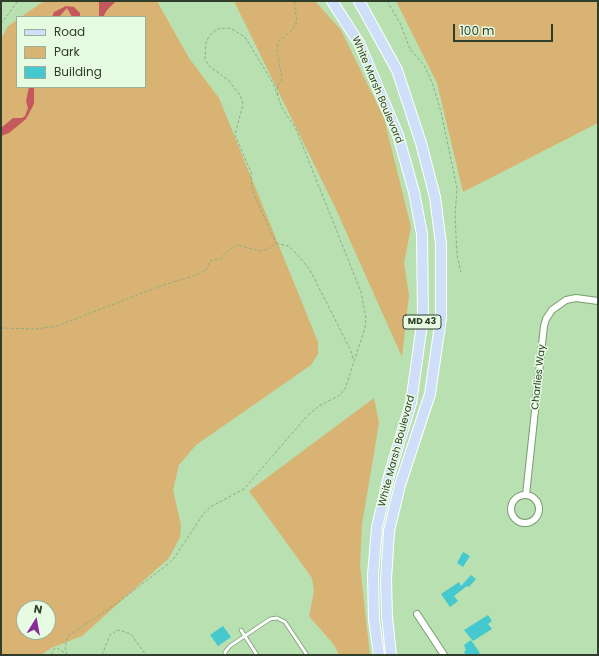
<!DOCTYPE html>
<html>
<head>
<meta charset="utf-8">
<style>
	body { margin:0 }
	#map { position:relative; width:599px; height:656px; overflow:hidden; background:#b9e0b0; font-family:Poppins,sans-serif }
	canvas { display:block }
	.frame { position:absolute; inset:0; border:2px solid #2e3e2a; pointer-events:none }
	.legend { position:absolute; left:16px; top:16px; width:130px; height:72px; box-sizing:border-box; background:#e7fbe2; border:1px solid #9daf98; margin:0; padding:5px 7px; list-style:none; font-size:12px; color:#2e3e2a }
	.legend li { display:flex; align-items:center; gap:8px; height:20px }
	.legend b { width:20px; border:1px solid #9daf98 }
	.north { position:absolute; left:16px; top:600px; width:40px; height:40px; box-sizing:border-box; background:#e7fbe2; border:1px solid #9daf98; border-radius:50%; rotate:11deg; font-size:11px; font-weight:700; line-height:16px; text-align:center; color:#2e3e2a }
	.north::after { content:''; display:block; margin:auto; width:14px; height:18px; background:#862d9a; clip-path:polygon(50% 0,100% 100%,50% 72%,0 100%) }
	.scale { position:absolute; left:453px; top:24px; width:100px; height:18px; box-sizing:border-box; border:2px solid #2e3e2a; border-top:0; padding-left:5px; font-size:12px; line-height:14px; white-space:nowrap; color:#2e3e2a; -webkit-text-stroke:3px #e7fbe2; paint-order:stroke }
</style>
</head>
<body>
<div id="map">
<canvas width="599" height="656"></canvas>
<div class="frame"></div>
<ul class="legend">
<li><b style="height:5px;background:#cfdff9"></b>Road</li>
<li><b style="height:11px;background:#d9b373"></b>Park</li>
<li><b style="height:11px;background:#45c8ce"></b>Building</li>
</ul>
<div class="north">N</div>
<div class="scale">100 m</div>
</div>
<script>
const g = document.querySelector('canvas').getContext('2d');
g.lineJoin = 'round';
function fillPath(path, color) { g.fillStyle = color; g.fill(path, 'evenodd'); }
const poly = rows => new Path2D(rows.map(r => 'M' + r).join(''));
function trace(path, color, width, dash) { g.strokeStyle = color; g.lineWidth = width; g.lineCap = dash ? 'butt' : 'round'; g.setLineDash(dash || []); g.stroke(path); }
function write(font, color, halo, rows, align = 'center') {
  g.font = font + ' Poppins,sans-serif'; g.lineWidth = 3; g.setLineDash([]); g.textBaseline = 'middle'; g.strokeStyle = halo; g.fillStyle = color; for (const [text, x, y, turn = 0] of rows) {
    g.save(); g.translate(x, y); g.rotate((+turn || 0) * Math.PI / 180); g.textAlign = isNaN(turn) ? turn : align; if (halo) g.strokeText(text, 0, 0); g.fillText(text, 0, 0); g.restore();
  }
}
const green = poly([
	[44,1,157,1,189,58,219,98,318,342,318,354,311,365,196,445,179,465,173,490,181,525,180,537,169,558,82,636,51,648,41,655,1,655,1,39,8,26,17,20,17,87,145,87,145,17,21,17],
	[24,608,48,608,48,632,24,632],
	[234,1,315,1,341,30,384,118,411,227,404,263,409,295,402,357,335,207],
	[396,1,598,1,598,123,463,192,437,83],
	[374,398,379,423,362,524,360,565,370,655,339,655,334,645,309,616,314,591,312,578,249,491]
]);
const water = poly([
	[99,1,116,1,107,10,103,17,99,17],
	[66,6,74,7,80,13,80,17,72,17,67,8,59,17,52,17,54,12],
	[29,87,34,87,34,104,26,119,9,133,1,136,1,128,13,118,22,118,25,116,28,108,26,101]
]);
const building = poly([
	[463,552,470,556,463,567,457,563],
	[471,575,476,579,469,587,467,586,454,596,458,601,450,607,441,594,459,582,461,586],
	[488,615,492,621,488,624,492,629,473,641,464,630],
	[223,626,231,637,218,646,210,635],
	[471,640,480,653,477,655,466,655,464,652,466,650,464,645]
]);
const path = poly([
	[387,1,400,23,410,49,424,65,432,82,441,112,457,188,455,216,457,255,461,272],
	[1,24,18,1],
	[278,95,277,87,282,79,277,51,278,42,293,29,297,21,294,1],
	[1,328,36,329,57,326,163,285,193,276,206,270,210,261,220,259,229,250,237,245,261,251,268,249,276,243,288,246,296,253,310,270,351,351,353,359],
	[51,655,54,649,57,648,65,653],
	[67,655,65,647,68,636,116,604,167,565,174,558,204,513,212,506,244,489,308,415,319,406,340,395,345,389,365,328,366,318,361,292,296,129,282,108,273,83,245,37,230,28,217,29,209,36,206,43,205,59,208,65,229,81,240,95,243,104,235,135,251,172,252,190,276,243],
	[102,655,110,635,118,630,131,634,146,655]
]);
const service = poly([
	[241,630,257,655],
	[225,655,225,652,230,646,270,619,277,618,285,622,307,655]
]);
const minor = poly([
	'511 509a14 14 0 1 1 28 0a14 14 0 1 1-28 0Z',
	[526,495,544,326,546,319,552,310,566,300,576,298,598,301],
	[417,614,444,655]
]);
const primary = poly([
	[332,1,359,43,398,135,414,192,422,234,423,317,411,403,389,476,377,527,373,575,374,620,379,655],
	[359,1,397,70,421,143,435,197,441,244,441,318,430,394,400,485,389,531,386,580,387,616,391,655]
]);
const shields = [
	[422,322,38]
];
const shieldNames = [
	["MD 43",422,322]
];
const streetNames = [
	["White Marsh Boulevard",377,90,67],
	["Charlies Way",539,377,-84],
	["White Marsh Boulevard",397,451,-75]
];
fillPath(green, '#d9b373');
fillPath(water, '#c5585d');
fillPath(building, '#45c8ce');
trace(service, '#799d70', 4.5);
trace(minor, '#799d70', 8);
trace(primary, '#fff', 12);
trace(path, '#8dac85', 1, [3, 2]);
trace(service, '#fff', 3);
trace(minor, '#fff', 6);
trace(primary, '#cfdff9', 10);
for (const [x, y, w] of shields) { const box = new Path2D(); box.roundRect(x - w / 2, y - 7, w, 14, 3); g.fillStyle = '#e7fbe2'; g.fill(box); trace(box, '#2e3e2a', 1); }
write('bold 9px', '#2e3e2a', null, shieldNames);
write('10px', '#2e3e2a', '#e7fbe2', streetNames);
</script>
</body>
</html>
